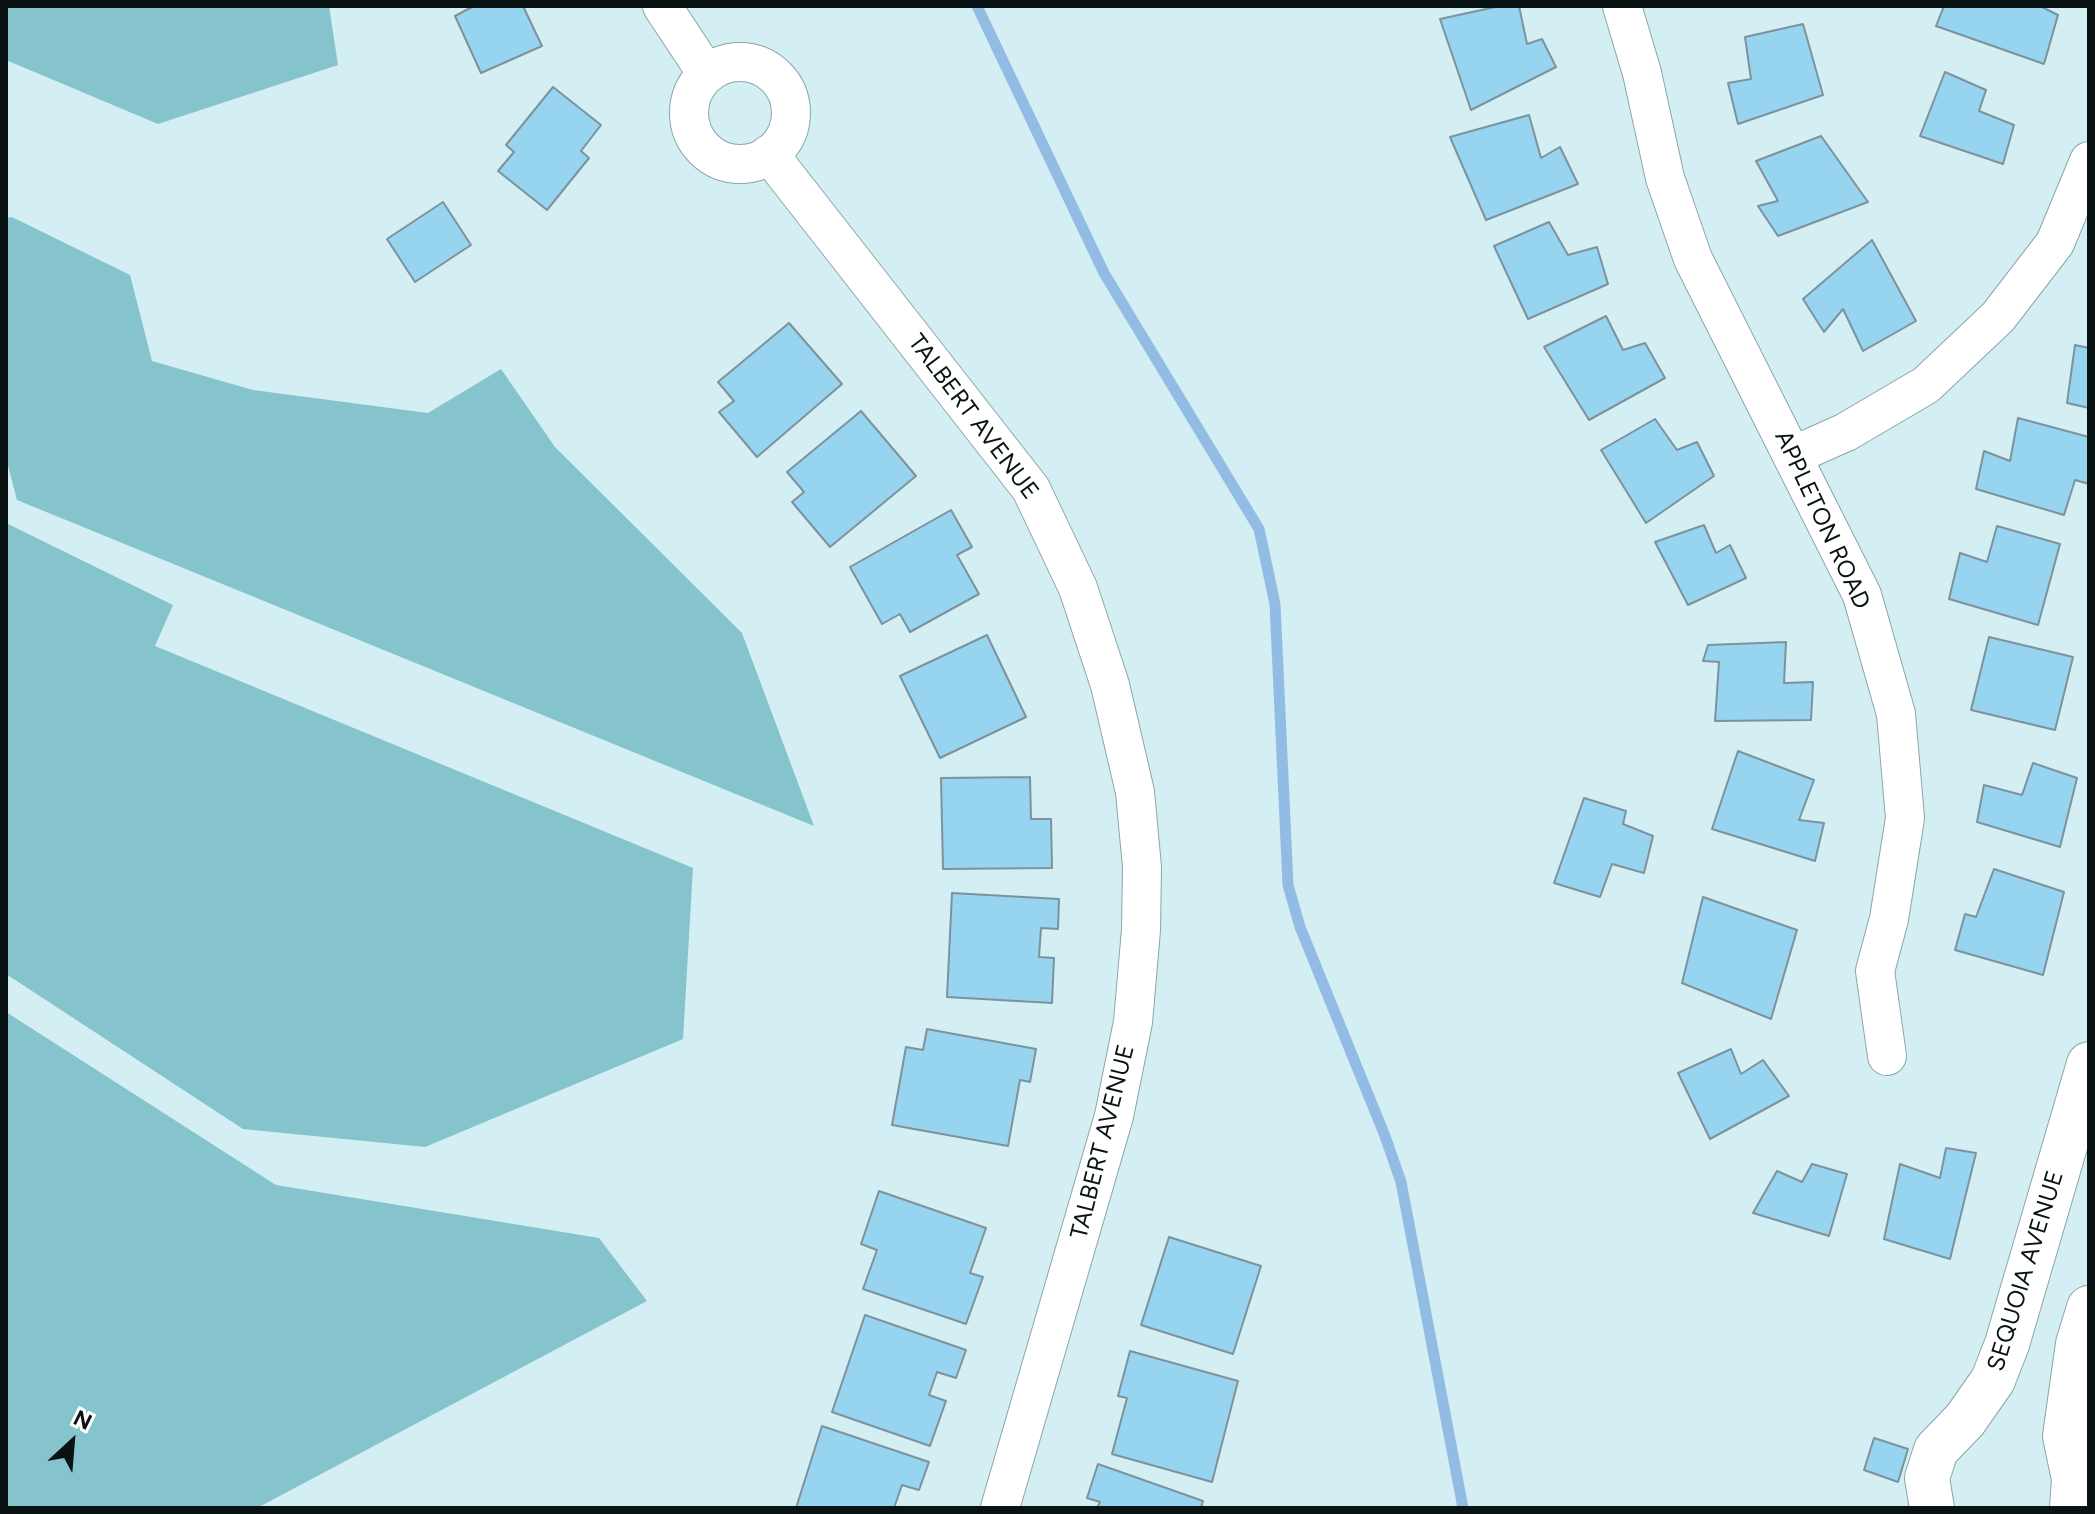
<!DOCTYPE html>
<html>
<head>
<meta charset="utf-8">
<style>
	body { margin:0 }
	#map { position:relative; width:2095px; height:1514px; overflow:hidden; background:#d4eff3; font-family:Figtree,sans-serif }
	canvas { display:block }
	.frame { position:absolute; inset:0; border:8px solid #091314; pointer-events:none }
	.north { position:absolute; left:32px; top:1402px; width:80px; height:80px; -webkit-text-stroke:6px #fff; paint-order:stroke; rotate:26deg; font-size:22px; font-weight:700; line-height:32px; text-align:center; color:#091314 }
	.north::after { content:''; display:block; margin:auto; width:28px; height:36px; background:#091314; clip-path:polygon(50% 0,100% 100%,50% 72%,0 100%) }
</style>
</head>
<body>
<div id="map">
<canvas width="2095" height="1514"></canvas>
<div class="frame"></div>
<div class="north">N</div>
</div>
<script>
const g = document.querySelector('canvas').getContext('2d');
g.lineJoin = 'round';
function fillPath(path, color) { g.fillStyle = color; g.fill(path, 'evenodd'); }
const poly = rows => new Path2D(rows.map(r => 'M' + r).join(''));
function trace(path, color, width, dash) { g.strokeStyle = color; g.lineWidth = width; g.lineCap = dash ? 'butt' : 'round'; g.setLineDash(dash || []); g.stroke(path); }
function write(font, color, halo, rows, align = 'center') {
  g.font = font + ' Figtree,sans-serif'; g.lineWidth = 8; g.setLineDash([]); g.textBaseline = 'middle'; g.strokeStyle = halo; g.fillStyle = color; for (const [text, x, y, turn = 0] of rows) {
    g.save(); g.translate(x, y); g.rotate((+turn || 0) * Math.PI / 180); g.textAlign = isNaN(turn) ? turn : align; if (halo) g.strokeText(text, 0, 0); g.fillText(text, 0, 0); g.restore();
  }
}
const green = poly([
	[6,6,329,6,338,65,158,124,6,60],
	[12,217,130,275,152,361,253,390,428,413,501,369,555,447,742,633,814,826,17,500,6,458,6,218],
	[6,523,173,605,155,646,693,868,683,1039,425,1147,243,1129,6,974],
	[6,1012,276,1185,599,1238,647,1301,257,1508,6,1508]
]);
const stream = poly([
	[977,6,1104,273,1259,529,1275,604,1288,885,1300,927,1385,1136,1401,1182,1463,1508]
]);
const building = poly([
	[474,6,523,6,542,46,481,73,455,16,474,6],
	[1500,6,1519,6,1527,44,1542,39,1556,67,1471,110,1440,19,1500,6],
	[1944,6,2040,6,2058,15,2044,64,1936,26,1944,6],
	[1803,24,1823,95,1738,124,1728,83,1751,79,1745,37,1803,24],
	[1945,72,1986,90,1979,111,2014,125,2003,164,1920,136,1945,72],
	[553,87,601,125,581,151,589,158,547,210,498,171,514,152,506,145,553,87],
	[1529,115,1541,158,1560,147,1578,184,1486,220,1450,137,1529,115],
	[1821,136,1868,202,1778,236,1758,206,1778,201,1756,161,1821,136],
	[443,202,471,245,415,282,387,239,443,202],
	[1549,222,1568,255,1597,247,1608,284,1528,319,1494,246,1549,222],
	[1872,240,1916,321,1863,351,1843,309,1824,332,1803,299,1872,240],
	[1606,316,1623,350,1645,343,1665,378,1589,420,1544,347,1606,316],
	[789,323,842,384,757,457,719,412,734,401,718,382,789,323],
	[2075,345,2089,348,2089,408,2067,403,2075,345],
	[861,411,916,476,830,547,792,502,804,492,787,472,861,411],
	[2018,418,2089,437,2089,484,2075,480,2064,515,1976,489,1984,451,2010,461,2018,418],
	[1655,419,1677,450,1697,442,1714,476,1646,523,1601,450,1655,419],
	[951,510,972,547,957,555,979,594,910,632,900,614,882,624,850,567,951,510],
	[1704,525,1716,553,1730,545,1746,578,1688,605,1655,542,1704,525],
	[1997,526,2060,544,2038,625,1949,599,1960,553,1987,562,1997,526],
	[987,635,1026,717,940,758,900,676,987,635],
	[1989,637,2073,657,2055,730,1971,710,1989,637],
	[1786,642,1784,683,1813,682,1811,720,1715,721,1719,662,1703,661,1708,645,1786,642],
	[1738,751,1814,780,1799,820,1824,823,1815,861,1712,829,1738,751],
	[2033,763,2077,778,2060,847,1977,822,1984,785,2022,795,2033,763],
	[1030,777,1031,819,1051,819,1052,868,943,869,941,778,1030,777],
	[1584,798,1626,811,1623,824,1653,836,1644,873,1612,864,1600,897,1554,883,1584,798],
	[1994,869,2064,892,2043,975,1955,950,1965,914,1976,917,1994,869],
	[952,893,1059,899,1058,929,1041,928,1039,957,1054,958,1052,1003,947,997,952,893],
	[1703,897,1797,930,1771,1019,1682,983,1703,897],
	[927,1029,1036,1049,1030,1082,1020,1080,1008,1146,892,1125,906,1047,923,1050,927,1029],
	[1731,1049,1741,1074,1763,1060,1789,1096,1710,1139,1678,1073,1731,1049],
	[1946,1148,1976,1153,1950,1259,1884,1239,1900,1164,1940,1178,1946,1148],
	[1812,1164,1847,1174,1829,1236,1753,1213,1777,1171,1802,1182,1812,1164],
	[879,1191,986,1228,970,1273,983,1277,966,1324,863,1289,877,1250,861,1244,879,1191],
	[1169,1237,1261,1266,1233,1354,1141,1325,1169,1237],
	[865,1315,966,1350,956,1378,937,1372,929,1395,946,1401,930,1446,832,1412,865,1315],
	[1130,1351,1238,1381,1212,1482,1112,1454,1127,1398,1118,1396,1130,1351],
	[822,1426,929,1462,919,1490,902,1485,894,1508,796,1508,822,1426],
	[1874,1438,1908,1449,1898,1482,1864,1470,1874,1438],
	[1098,1464,1203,1501,1201,1508,1097,1508,1100,1502,1087,1498,1098,1464]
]);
const minor = poly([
	[662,6,707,74],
	[1622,6,1642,73,1665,178,1693,259,1862,595,1896,714,1905,818,1889,919,1875,971,1887,1056],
	'689 113a51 51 0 1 1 102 0a51 51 0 1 1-102 0Z',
	[769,154,1031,489,1078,588,1110,685,1135,792,1142,867,1141,930,1133,1022,1114,1116,1000,1508],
	[1792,456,1846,432,1926,385,1998,317,2055,243,2089,161]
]);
const tertiary = poly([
	[1932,1508,1927,1478,1936,1450,1965,1420,1993,1380,2007,1344,2089,1064],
	[2072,1508,2074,1479,2065,1436,2078,1344,2089,1308]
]);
const streetNames = [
	["TALBERT AVENUE",973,417,53],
	["APPLETON ROAD",1822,520,65],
	["TALBERT AVENUE",1103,1142,-76],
	["SEQUOIA AVENUE",2026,1271,-73]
];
fillPath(green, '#85c4cc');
trace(stream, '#92bce4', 11);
fillPath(building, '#97d4ef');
trace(building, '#7d929c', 2);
trace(minor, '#8ca5a9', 40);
trace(tertiary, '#8ca5a9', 46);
trace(minor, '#fff', 38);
trace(tertiary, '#fff', 44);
write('24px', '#091314', '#fff', streetNames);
</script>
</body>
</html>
